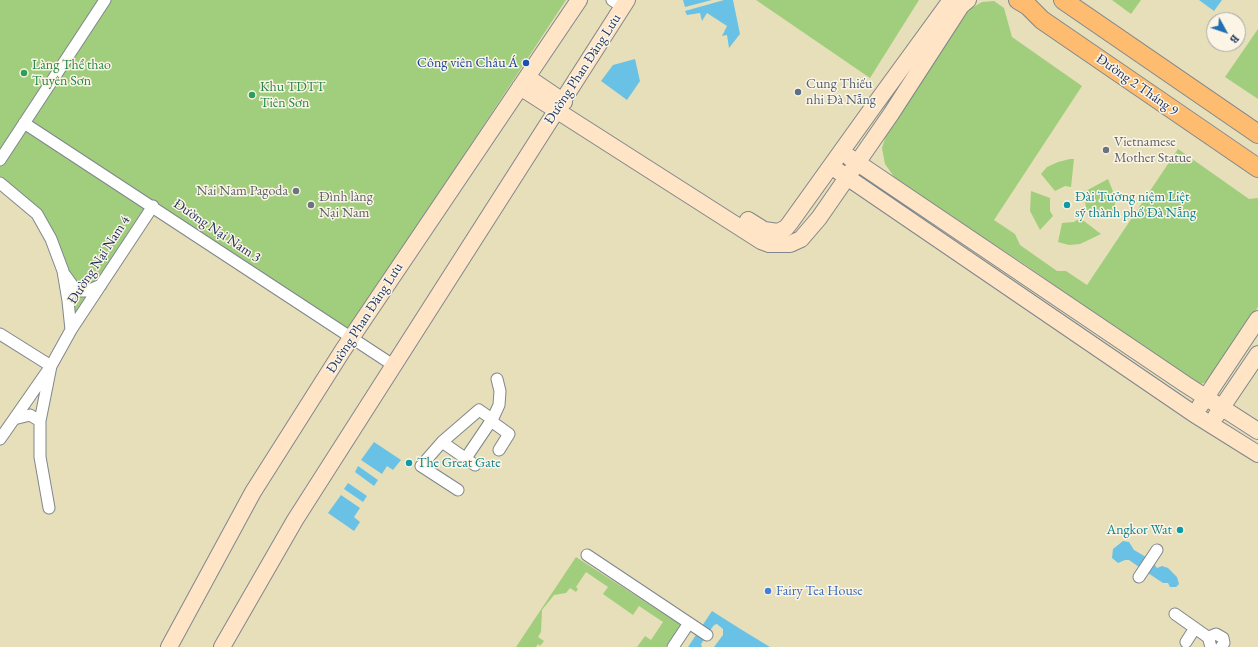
<!DOCTYPE html>
<html>
<head>
<meta charset="utf-8">
<style>
	body { margin:0 }
	#map { position:relative; width:1258px; height:647px; overflow:hidden; background:#e6dfba; font-family:"EB Garamond",serif }
	canvas { display:block }
	.north { position:absolute; left:1206px; top:12px; width:40px; height:40px; box-sizing:border-box; background:#fcf5e5; border:1px solid #a2a6af; border-radius:50%; rotate:130deg; font-size:11px; font-weight:700; line-height:16px; text-align:center; color:#1b2f5e }
	.north::after { content:''; display:block; margin:auto; width:14px; height:18px; background:#1f6fb2; clip-path:polygon(50% 0,100% 100%,50% 72%,0 100%) }
</style>
</head>
<body>
<div id="map">
<canvas width="1258" height="647"></canvas>
<div class="north">B</div>
</div>
<script>
const g = document.querySelector('canvas').getContext('2d');
g.lineJoin = 'round';
function fillPath(path, color) { g.fillStyle = color; g.fill(path, 'evenodd'); }
const poly = rows => new Path2D(rows.map(r => 'M' + r).join(''));
function trace(path, color, width, dash) { g.strokeStyle = color; g.lineWidth = width; g.lineCap = dash ? 'butt' : 'round'; g.setLineDash(dash || []); g.stroke(path); }
function write(font, color, halo, rows, align = 'center') {
  g.font = font + ' "EB Garamond",serif'; g.lineWidth = 3; g.setLineDash([]); g.textBaseline = 'middle'; g.strokeStyle = halo; g.fillStyle = color; for (const [text, x, y, turn = 0] of rows) {
    g.save(); g.translate(x, y); g.rotate((+turn || 0) * Math.PI / 180); g.textAlign = isNaN(turn) ? turn : align; if (halo) g.strokeText(text, 0, 0); g.fillText(text, 0, 0); g.restore();
  }
}
const green = poly([
	[0,0,566,0,349,330,153,201,73,318,40,211,0,179],
	[756,0,919,0,870,78],
	[1112,0,1141,0,1131,14],
	[994,1,1004,8,1012,37,1082,86,994,220,1015,234,1020,245,1057,271,1066,271,1087,285,1178,149,1249,199,1258,198,1258,307,1210,380,1201,384,1191,381,1024,264,897,181,885,164,882,148,887,132,970,9,982,2],
	[1258,29,1258,99,1225,77],
	[1070,159,1074,159,1071,187,1065,186,1055,191,1041,174,1047,167,1058,162],
	[1108,179,1114,194,1115,206,1113,217,1086,210,1085,198,1082,193],
	[1031,191,1050,198,1050,211,1053,216,1040,230,1030,211],
	[1080,218,1101,234,1080,244,1069,245,1058,242,1062,223,1074,222],
	[576,557,681,625,666,647,637,647,645,636,651,640,663,622,639,606,633,615,603,594,608,587,586,572,576,587,578,589,576,592,570,588,566,593,554,595,542,610,541,632,538,637,544,641,540,646,538,644,536,647,516,647]
]);
const water = poly([
	[683,0,712,0,685,7],
	[724,0,733,0,740,34,729,48,727,35,722,36,727,26,707,13,702,21,700,13,687,15,685,11],
	[1199,0,1222,0,1214,11],
	[635,59,640,81,627,100,601,81,613,65],
	[374,442,401,460,393,470,387,466,382,474,361,460],
	[358,466,378,480,374,486,355,472],
	[348,483,367,496,363,502,344,489],
	[341,495,360,508,354,517,360,522,354,531,328,513],
	[1123,541,1129,542,1134,550,1146,557,1139,567,1129,560,1125,560,1118,563,1112,558,1113,549],
	[1154,564,1157,568,1162,566,1168,568,1177,577,1179,584,1176,587,1170,587,1168,583,1163,583,1148,573],
	[712,611,742,630,770,647,688,647]
]);
const pier = poly([
	[717,624,723,629,723,635,714,647,702,647,701,644,709,632,714,625]
]);
const street = poly([
	[612,0,623,7],
	[24,123,393,365],
	[0,160,105,0],
	[0,183,37,214,51,239,63,271,68,301,71,330,51,366,40,421,40,457,49,508],
	[65,275,73,286,79,291,87,291,101,285],
	[71,330,153,206],
	[0,334,51,366,0,439],
	[14,419,30,415,40,421],
	[491,421,509,434,499,450],
	[442,442,475,465],
	[466,458,493,418,499,405,500,391,497,379],
	[458,490,421,466,442,442,479,410,492,419],
	[587,555,689,623,673,647],
	[1139,577,1157,550],
	[1175,614,1209,638],
	[689,623,707,635],
	[1186,642,1195,628],
	[1211,647,1209,640,1211,636,1216,634,1223,638,1224,643,1221,647]
]);
const secondary = poly([
	[527,77,564,102],
	[520,87,761,241,769,244,790,244,801,239,819,218,891,114,961,6,968,0],
	[849,157,1185,384,1258,431],
	[838,171,1194,414,1258,454],
	[748,220,764,230,778,232,786,228,790,223,876,103,951,0],
	[1200,406,1258,319],
	[1216,416,1258,354],
	[169,647,253,492,343,350,579,0],
	[222,647,295,520,627,0]
]);
const primary = poly([
	[1018,0,1028,6,1042,20,1258,168],
	[1063,0,1258,134]
]);
const markers = [
	[526,63,4,"#1a4fb4"],
	[24,73,4,"#2e9e5b"],
	[798,92,4,"#5c6f8a"],
	[252,95,4,"#2e9e5b"],
	[1106,150,4,"#6b7280"],
	[296,191,4,"#6b7280"],
	[311,205,4,"#6b7280"],
	[1067,205,4,"#0f9aa8"],
	[409,463,4,"#0f9aa8"],
	[1180,530,4,"#0f9aa8"],
	[768,591,4,"#3f7fe0"]
];
const transitNames = [
	["Công viên Châu Á",518,63]
];
const leisureNames = [
	["Làng Thể thao",32,65],
	["Tuyên Sơn",32,81],
	["Khu TDTT",260,87],
	["Tiên Sơn",260,103]
];
const streetNames = [
	["Đường Phan Đăng Lưu",583,69,-57],
	["Đường 2 Tháng 9",1137,85,35],
	["Đường Nại Nam 3",217,231,34],
	["Đường Nại Nam 4",99,260,-57],
	["Đường Phan Đăng Lưu",365,318,-57]
];
const serviceNames = [
	["Cung Thiếu",806,84],
	["nhi Đà Nẵng",806,100]
];
const worshipNames = [
	["Vietnamese",1114,142],
	["Mother Statue",1114,158],
	["Nai Nam Pagoda",288,191,"right"],
	["Đình làng",319,197],
	["Nại Nam",319,213]
];
const cultureNames = [
	["Đài Tưởng niệm Liệt",1075,197],
	["sỹ thành phố Đà Nẵng",1075,213],
	["The Great Gate",417,463],
	["Angkor Wat",1172,530,"right"]
];
const shopNames = [
	["Fairy Tea House",776,591]
];
fillPath(green, '#a0ce7c');
fillPath(water, '#69c2e6');
fillPath(pier, '#e6dfba');
trace(street, '#80878c', 13);
trace(secondary, '#80878c', 18);
trace(primary, '#80878c', 20);
trace(street, '#fff', 11);
trace(secondary, '#ffe4c6', 16);
trace(primary, '#febc70', 18);
for (const [x, y, r, color] of markers) { const dot = new Path2D(); dot.arc(x, y, r, 0, 2 * Math.PI); g.fillStyle = color; g.fill(dot); trace(dot, '#fcf5e5', 1.5); }
write('14px', '#164399', '#fcf5e5', transitNames, 'right');
write('14px', '#27864d', '#fcf5e5', leisureNames, 'left');
write('14px', '#1b2f5e', '#fcf5e5', streetNames);
write('14px', '#4e5e75', '#fcf5e5', serviceNames, 'left');
write('14px', '#5b616d', '#fcf5e5', worshipNames, 'left');
write('14px', '#0d838f', '#fcf5e5', cultureNames, 'left');
write('14px', '#366cbe', '#fcf5e5', shopNames, 'left');
</script>
</body>
</html>
